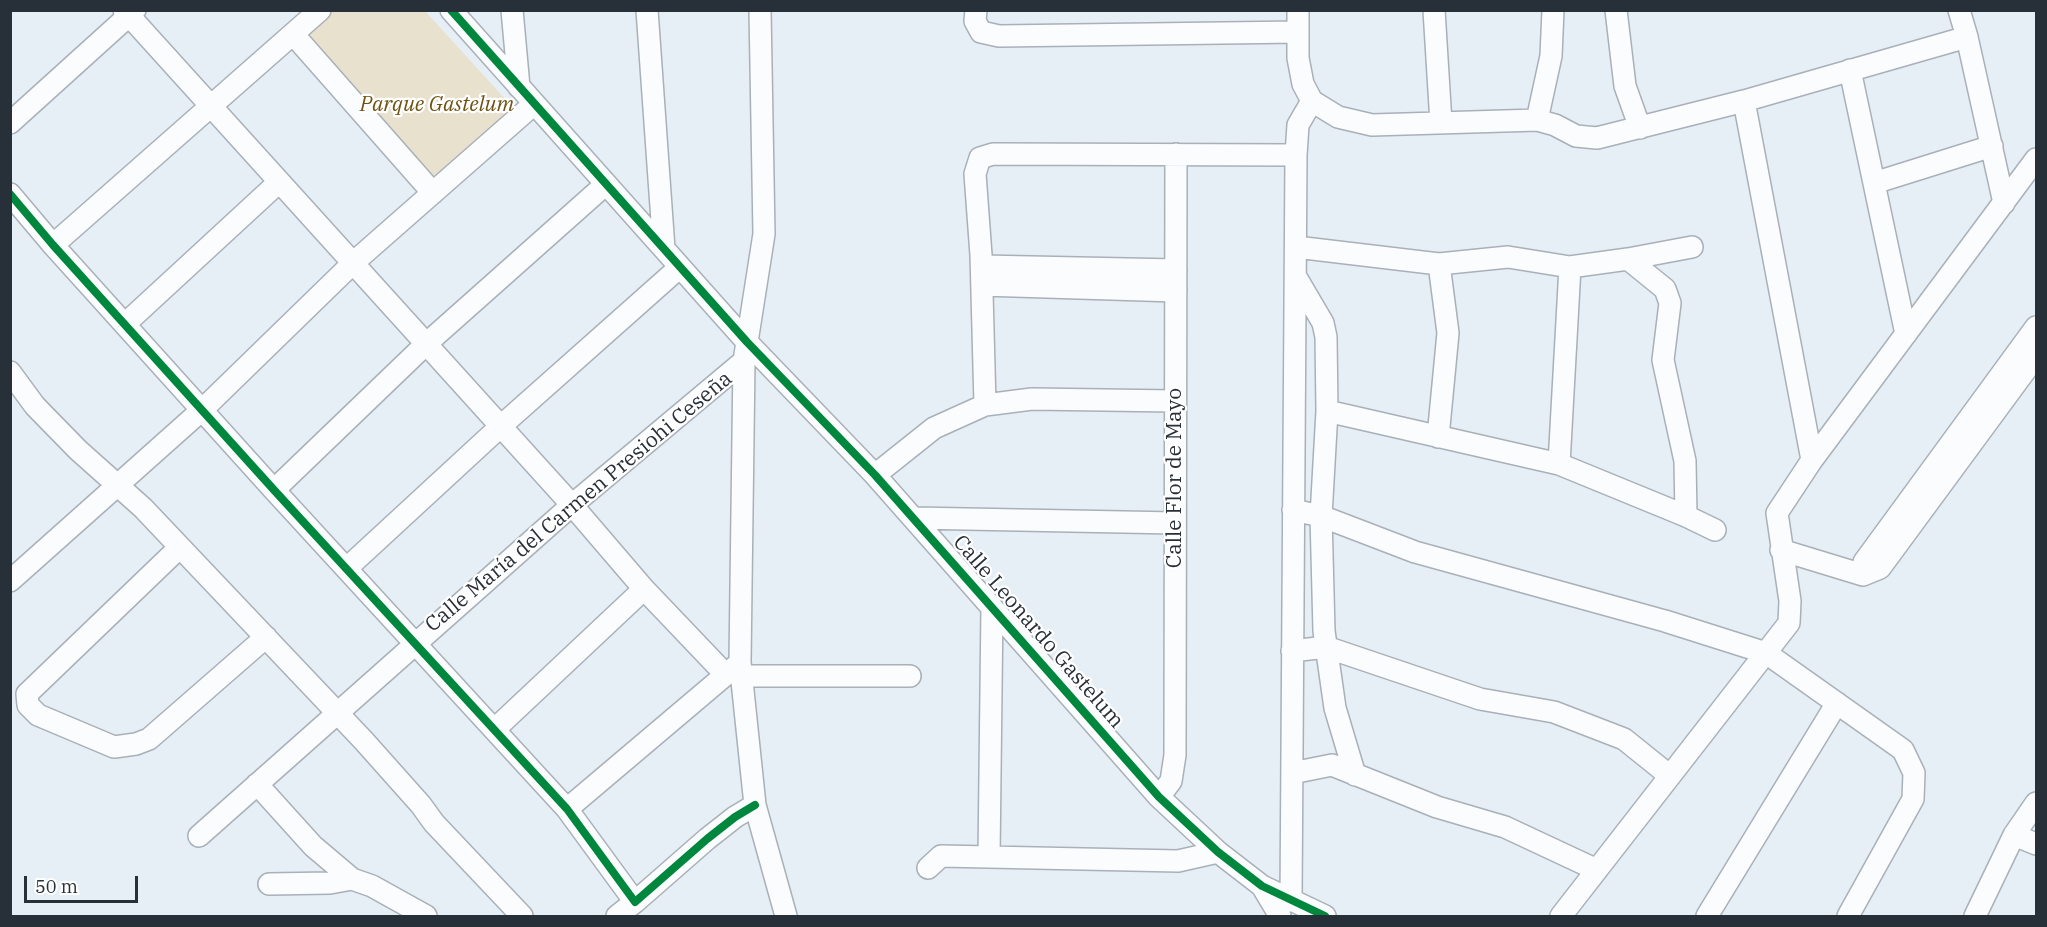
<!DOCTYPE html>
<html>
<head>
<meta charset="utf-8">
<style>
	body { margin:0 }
	#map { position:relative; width:2047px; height:927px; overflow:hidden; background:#e6eef6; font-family:"IBM Plex Serif",serif }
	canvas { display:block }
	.frame { position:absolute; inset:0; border:12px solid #272f38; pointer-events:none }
	.scale { position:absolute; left:24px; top:876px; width:114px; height:27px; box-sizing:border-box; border:3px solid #272f38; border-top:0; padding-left:8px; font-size:18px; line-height:21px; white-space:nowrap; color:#272f38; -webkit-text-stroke:4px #fff; paint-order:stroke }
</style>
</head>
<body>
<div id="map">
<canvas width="2047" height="927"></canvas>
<div class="frame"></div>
<div class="scale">50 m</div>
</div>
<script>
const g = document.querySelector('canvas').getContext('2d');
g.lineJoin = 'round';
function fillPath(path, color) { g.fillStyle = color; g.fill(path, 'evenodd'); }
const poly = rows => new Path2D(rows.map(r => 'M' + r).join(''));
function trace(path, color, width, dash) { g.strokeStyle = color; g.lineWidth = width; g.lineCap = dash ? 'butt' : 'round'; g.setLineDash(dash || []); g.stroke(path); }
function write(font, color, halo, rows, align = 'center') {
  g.font = font + ' "IBM Plex Serif",serif'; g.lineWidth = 4.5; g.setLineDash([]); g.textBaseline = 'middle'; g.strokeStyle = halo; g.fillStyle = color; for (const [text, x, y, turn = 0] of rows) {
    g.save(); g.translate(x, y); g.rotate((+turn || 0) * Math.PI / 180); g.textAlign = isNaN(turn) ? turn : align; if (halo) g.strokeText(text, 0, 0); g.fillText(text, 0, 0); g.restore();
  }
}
const green = poly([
	[328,11,425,11,517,112,433,185,301,34]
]);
const minor = poly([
	[124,10,572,505,644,589,726,675],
	[451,10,747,342,875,475,1159,797,1218,852,1262,886,1325,916],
	[512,10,519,87],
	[647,10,664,249],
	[760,10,764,234,744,361,740,662,755,805,786,916],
	[976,10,975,21,981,32,999,36,1298,32],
	[1298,10,1298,58,1303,84,1312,101,1338,117,1372,125,1537,120,1555,125,1576,136,1597,138,1744,101,1967,37],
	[1434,10,1441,123],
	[1616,10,1625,86,1640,128],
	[1959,10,1967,37,2004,203],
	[293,34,433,193],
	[1850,70,1906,334],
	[1744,101,1812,460],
	[1537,120,1551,56,1553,10],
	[10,123,135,10],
	[1874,183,1992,146],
	[10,194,53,245,274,490,567,809,635,902,707,839,735,817,755,805],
	[53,245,320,10],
	[1296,247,1439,264,1508,257,1570,267,1628,259,1692,247],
	[1628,259,1665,289,1670,303,1663,360,1685,461,1686,516],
	[982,266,1176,270],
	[1296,277,1323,323,1326,337,1327,411,1321,516,1324,631,1335,708,1355,775],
	[982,285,1176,291],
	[125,324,279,182],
	[2036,327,1864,562,1863,575,1880,568,2036,356],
	[10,372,35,406,78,450,143,508,364,741,421,805,434,823,522,916],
	[985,405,981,255,975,174,980,158,993,154,1296,155],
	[1327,411,1559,464,1686,516,1715,530],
	[1438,437,1448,333,1439,264],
	[1559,464,1570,267],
	[875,475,934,428,985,405,1032,399,1175,401],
	[274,490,426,344,606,184],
	[1293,510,1321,516,1415,552,1665,621,1766,653,1903,750,1914,773,1913,799,1848,916],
	[914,518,1175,523],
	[180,547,27,694,28,705,38,715,114,747,136,744,149,739,266,637],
	[1781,550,1863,575],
	[347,568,501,426,680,267],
	[10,581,203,409,353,263,534,104],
	[1292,651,1326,647,1480,699,1554,712,1624,739,1670,776],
	[741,676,910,676],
	[495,729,644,589],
	[1292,773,1332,765,1437,807,1505,827,1597,870],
	[257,784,313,846,352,879],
	[1159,797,1171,781,1175,755,1176,154],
	[567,809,736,666],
	[2014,835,2036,844],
	[199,836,572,505,744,361],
	[989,857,992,607],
	[928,868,941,856,1178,861,1218,852],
	[269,884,330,883,352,879,372,886,426,916],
	[1262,886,1280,916],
	[1291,901,1296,155,1298,125,1312,101],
	[617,916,635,902],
	[1561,916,1789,623,1790,601,1777,513,1812,460,2036,159],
	[1707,916,1837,703],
	[1975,916,2014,835,2036,803]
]);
const cycleway = poly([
	[451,10,747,342,875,475,1159,797,1218,852,1262,886,1325,916],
	[10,194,53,245,274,490,567,809,635,902,707,839,735,817,755,805]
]);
const parkNames = [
	["Parque Gastelum",437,105]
];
const streetNames = [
	["Calle Flor de Mayo",1175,478,-90],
	["Calle María del Carmen Presiohi Ceseña",579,502,-40],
	["Calle Leonardo Gastelum",1038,632,49]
];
fillPath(green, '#e8e1ce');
trace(minor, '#a9b0b8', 24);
trace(minor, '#fbfcfe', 21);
trace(cycleway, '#00873e', 8);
write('italic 21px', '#6e5313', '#fff', parkNames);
write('21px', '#272f38', '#fff', streetNames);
</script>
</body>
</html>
